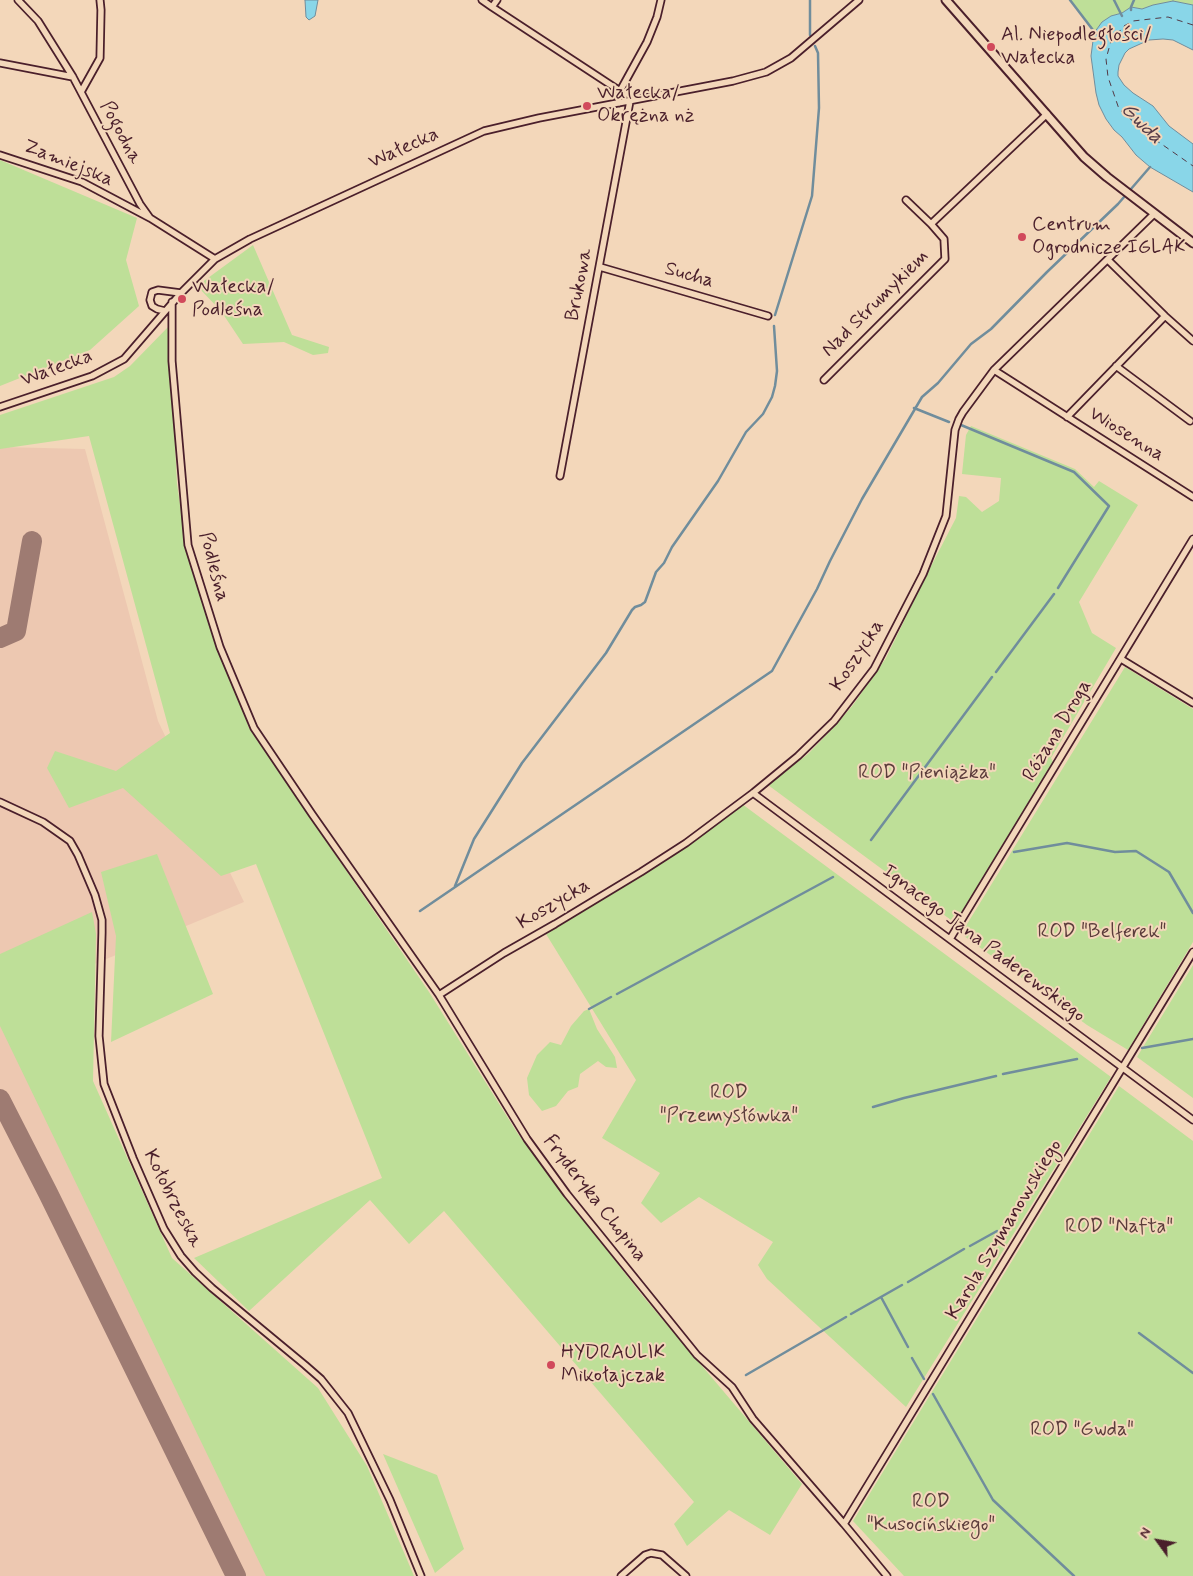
<!DOCTYPE html>
<html>
<head>
<meta charset="utf-8">
<style>
	body { margin:0 }
	#map { position:relative; width:1193px; height:1576px; overflow:hidden; background:#f3d7ba; font-family:Mynerve,sans-serif }
	canvas { display:block }
	.north { position:absolute; left:1133px; top:1516px; width:50px; height:50px; -webkit-text-stroke:4px #f3d7ba; paint-order:stroke; rotate:302deg; font-size:14px; font-weight:700; line-height:20px; text-align:center; color:#4a1f2b }
	.north::after { content:''; display:block; margin:auto; width:18px; height:22px; background:#4a1f2b; clip-path:polygon(50% 0,100% 100%,50% 72%,0 100%) }
</style>
</head>
<body>
<div id="map">
<canvas width="1193" height="1576"></canvas>
<div class="north">N</div>
</div>
<script>
const g = document.querySelector('canvas').getContext('2d');
g.lineJoin = 'round';
function fillPath(path, color) { g.fillStyle = color; g.fill(path, 'evenodd'); }
const poly = rows => new Path2D(rows.map(r => 'M' + r).join(''));
function trace(path, color, width, dash) { g.strokeStyle = color; g.lineWidth = width; g.lineCap = dash ? 'butt' : 'round'; g.setLineDash(dash || []); g.stroke(path); }
function write(font, color, halo, rows, align = 'center') {
  g.font = font + ' Mynerve,sans-serif'; g.lineWidth = 4; g.setLineDash([]); g.textBaseline = 'middle'; g.strokeStyle = halo; g.fillStyle = color; for (const [text, x, y, turn = 0] of rows) {
    g.save(); g.translate(x, y); g.rotate((+turn || 0) * Math.PI / 180); g.textAlign = isNaN(turn) ? turn : align; if (halo) g.strokeText(text, 0, 0); g.fillText(text, 0, 0); g.restore();
  }
}
const built = poly([
	[0,447,85,449,158,721,244,902,0,1003],
	[0,1004,293,1576,0,1576]
]);
const green = poly([
	[1070,0,1193,0,1193,5,1173,1,1153,5,1142,9,1131,7,1122,13,1111,16,1102,22,1094,33],
	[0,160,137,218,126,260,139,306,90,350,0,386],
	[253,245,292,335,329,347,328,353,313,355,284,342,243,344,221,311,197,286],
	[169,326,177,484,188,557,249,728,429,992,518,1134,641,1294,802,1484,770,1535,729,1510,687,1546,674,1524,694,1502,444,1211,409,1244,370,1200,249,1311,194,1258,382,1178,256,864,221,876,123,788,69,808,47,768,55,751,116,771,170,733,89,436,0,449,0,415,114,377,130,366],
	[971,426,1075,469,1094,487,1099,481,1138,505,1079,602,1092,633,1116,648,1051,758,1053,762,955,923,768,785,808,754,835,726,853,705,886,658,927,574,956,518,959,496,966,497,982,512,999,501,1001,478,962,474,966,435],
	[1125,667,1193,709,1193,942,1128,1050,1087,1025,964,936,964,929],
	[742,804,1111,1077,906,1407,767,1279,758,1265,773,1242,699,1197,661,1223,641,1203,660,1173,602,1138,636,1080,546,934,696,840],
	[157,854,213,994,111,1042,116,936,101,872],
	[92,912,96,934,93,1081,172,1258,318,1388,367,1466,414,1576,266,1576,0,1026,0,954],
	[1193,965,1193,1098,1137,1057],
	[589,1009,597,1029,615,1057,617,1068,606,1067,598,1061,580,1074,578,1087,568,1091,556,1106,542,1111,529,1095,527,1078,537,1055,550,1042,561,1045,571,1026,584,1011],
	[1119,1086,1193,1141,1193,1576,904,1576,853,1521],
	[383,1454,437,1475,464,1549,435,1573]
]);
const water = poly([
	[305,0,318,0,315,16,309,20,306,17,305,0],
	[1173,1,1193,5,1193,50,1173,40,1163,39,1149,40,1129,49,1125,53,1119,65,1118,72,1118,76,1124,85,1133,93,1153,106,1169,126,1193,144,1193,192,1150,167,1136,155,1122,137,1114,130,1106,119,1099,105,1096,93,1091,56,1094,33,1102,22,1111,16,1122,13,1131,7,1142,9,1153,5,1173,1]
]);
const stream = poly([
	[1070,0,1096,34],
	[1114,0,1122,16],
	[1131,10,1131,7,1134,0],
	[810,35,810,0],
	[775,315,812,196,819,108,818,53,815,46],
	[914,408,949,422],
	[961,425,1074,472,1109,506,1058,588],
	[996,672,1054,594],
	[871,840,992,677],
	[1014,852,1067,843,1115,852,1136,851,1169,872,1193,913],
	[455,886,474,839,522,763,606,653,632,610,635,607,641,605,645,602,656,572,664,563,672,547,718,481,746,432,763,414,772,397,775,386,777,371,774,326],
	[420,911,772,671,817,589,830,561,862,499,922,397,938,383,971,344,991,329,1047,272,1118,204,1150,167],
	[617,994,833,877],
	[589,1009,611,997],
	[1142,1048,1193,1039],
	[1003,1074,1077,1059],
	[873,1107,904,1098,996,1076],
	[970,1246,997,1231],
	[908,1282,964,1249],
	[881,1297,908,1347],
	[851,1314,902,1285],
	[1139,1333,1193,1373],
	[912,1358,924,1379],
	[746,1375,846,1317],
	[933,1394,993,1500,1074,1576]
]);
const ferry = poly([
	[1193,25,1168,17,1133,21,1124,26,1111,41,1106,59,1108,77,1119,109,1150,136,1193,166]
]);
const taxiway = poly([
	[0,638,16,631,32,541],
	[0,1099,48,1193,236,1576]
]);
const minor = poly([
	[18,0,38,21,73,77,140,204,150,218,215,259],
	[482,0,492,7],
	[497,0,492,7,620,91],
	[0,63,73,77],
	[81,92,100,58,101,10,100,0],
	[619,103,618,98,620,91,647,42,657,17,661,0],
	[0,155,82,182,150,218],
	[931,224,1047,114],
	[1108,260,1165,316,1193,341],
	[600,267,768,316],
	[172,302,172,361,188,545,220,647,254,728,312,814,439,995,527,1139,567,1194,697,1355,732,1387,753,1419,844,1524,887,1576],
	[165,311,157,309,152,306,150,300,152,292,158,290,181,293],
	[1116,366,1190,421],
	[994,370,1193,497],
	[824,380,945,259,944,239,931,224,906,200],
	[0,407,92,376,124,359,181,293,215,259,250,239,484,131,539,118,733,81,766,72,791,58,859,0],
	[1067,417,1165,316],
	[560,476,630,101],
	[1121,659,1193,703],
	[753,793,1193,1120],
	[0,802,43,822,70,841,78,855,95,895,102,920,102,933,99,1036,104,1084,133,1158,164,1229,181,1256,195,1272,212,1288,305,1365,321,1379,348,1413,390,1500,421,1576],
	[950,939,1193,539],
	[439,995,504,953,555,924,641,872,686,843,753,793,798,756,834,721,874,669,923,574,946,516,955,430,959,419,963,412,994,370,1154,214],
	[844,1524,1193,952],
	[621,1576,645,1555,651,1553,662,1555,686,1576]
]);
const tertiary = poly([
	[946,0,1084,157,1107,177,1193,243]
]);
const markers = [
	[991,47,5,"#d1495b"],
	[587,106,5,"#d1495b"],
	[1022,237,5,"#d1495b"],
	[182,299,5,"#d1495b"],
	[551,1365,5,"#d1495b"]
];
const poiNames = [
	["Al. Niepodległości/",1001,36],
	["Wałecka",1001,59],
	["Wałecka/",597,94],
	["Okrężna nż",597,117],
	["Centrum",1032,226],
	["Ogrodnicze IGLAK",1032,249],
	["Wałecka/",192,288],
	["Podleśna",192,311],
	["HYDRAULIK",561,1354],
	["Mikołajczak",561,1377]
];
const streetNames = [
	["Pogodna",120,133,62],
	["Wałecka",404,149,-24],
	["Zamiejska",68,164,22],
	["Sucha",689,276,16],
	["Brukowa",580,285,-79],
	["Nad Strumykiem",876,304,-45],
	["Wałecka",57,369,-20],
	["Wiosenna",1126,435,32],
	["Podleśna",213,567,75],
	["Koszycka",858,656,-57],
	["Różana Droga",1058,731,-59],
	["Koszycka",554,905,-31],
	["Ignacego Jana Paderewskiego",983,944,37],
	["Kołobrzeska",172,1199,63],
	["Fryderyka Chopina",594,1199,52],
	["Karola Szymanowskiego",1005,1230,-59]
];
const parkNames = [
	["ROD \"Pieniążka\"",927,774],
	["ROD \"Belferek\"",1102,933],
	["ROD",729,1094],
	["\"Przemysłówka\"",729,1117],
	["ROD \"Nafta\"",1119,1228],
	["ROD \"Gwda\"",1082,1431],
	["ROD",931,1503],
	["\"Kusocińskiego\"",931,1526]
];
const waterNames = [
	["Gwda",1141,124,44]
];
fillPath(built, '#edc8b1');
fillPath(green, '#bedf98');
fillPath(water, '#89d6e8');
trace(water, '#708d9c', 1);
trace(stream, '#708d9c', 2.5);
trace(ferry, '#533a47', 1, [6, 5]);
trace(taxiway, '#9e7b72', 20);
trace(minor, '#4a1f2b', 9);
trace(tertiary, '#4a1f2b', 11);
trace(minor, '#f3d7ba', 5.5);
trace(tertiary, '#f3d7ba', 7);
for (const [x, y, r, color] of markers) { const dot = new Path2D(); dot.arc(x, y, r, 0, 2 * Math.PI); g.fillStyle = color; g.fill(dot); trace(dot, '#f3d7ba', 2); }
write('20px', '#4a1f2b', '#f3d7ba', poiNames, 'left');
write('20px', '#4a1f2b', '#f3d7ba', streetNames);
write('20px', '#5b3c3b', '#f3d7ba', parkNames);
write('italic 21px', '#533a47', '#f3d7ba', waterNames);
</script>
</body>
</html>
